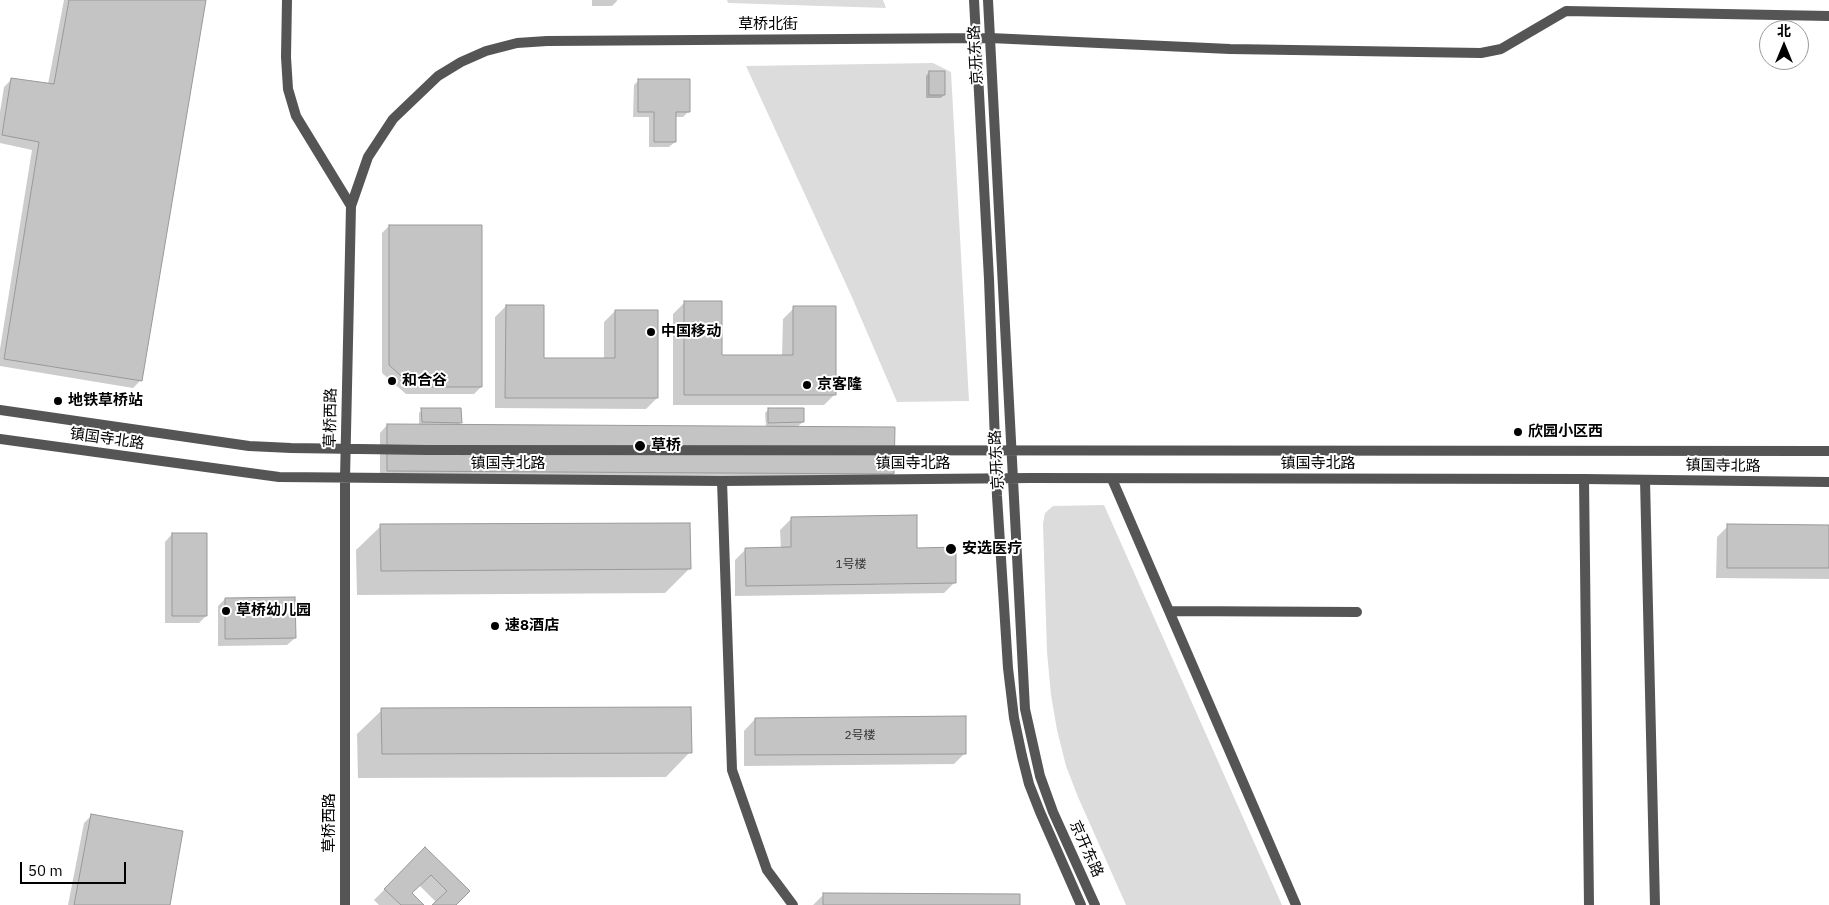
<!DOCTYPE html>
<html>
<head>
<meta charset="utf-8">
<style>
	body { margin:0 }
	#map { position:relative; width:1829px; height:905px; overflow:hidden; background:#fff; font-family:"IBM Plex Sans","Noto Sans SC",sans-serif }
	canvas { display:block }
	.north { position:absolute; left:1759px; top:20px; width:50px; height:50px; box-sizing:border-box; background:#fff; border:1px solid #999; border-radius:50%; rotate:0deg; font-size:14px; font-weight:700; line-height:20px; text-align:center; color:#000 }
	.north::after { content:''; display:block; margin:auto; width:18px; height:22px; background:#000; clip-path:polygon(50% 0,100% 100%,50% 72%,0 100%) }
	.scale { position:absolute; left:20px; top:862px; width:106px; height:22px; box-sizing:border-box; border:2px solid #000; border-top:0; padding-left:6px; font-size:15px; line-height:18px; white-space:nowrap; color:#000; -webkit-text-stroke:4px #fff; paint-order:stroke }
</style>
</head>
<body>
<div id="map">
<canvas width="1829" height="905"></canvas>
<div class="north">北</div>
<div class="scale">50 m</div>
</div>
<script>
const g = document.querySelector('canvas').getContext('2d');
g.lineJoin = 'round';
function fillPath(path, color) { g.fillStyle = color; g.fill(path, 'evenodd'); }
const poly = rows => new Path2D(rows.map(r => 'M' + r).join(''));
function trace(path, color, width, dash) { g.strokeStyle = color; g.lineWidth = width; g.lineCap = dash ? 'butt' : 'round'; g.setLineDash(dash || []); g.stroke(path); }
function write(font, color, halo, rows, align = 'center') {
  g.font = font + ' "IBM Plex Sans","Noto Sans SC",sans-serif'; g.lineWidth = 4; g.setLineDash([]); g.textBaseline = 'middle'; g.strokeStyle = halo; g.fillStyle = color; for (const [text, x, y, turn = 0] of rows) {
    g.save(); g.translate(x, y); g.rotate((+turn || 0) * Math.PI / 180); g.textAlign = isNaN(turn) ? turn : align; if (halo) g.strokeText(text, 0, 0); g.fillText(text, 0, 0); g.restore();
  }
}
const green = poly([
	[727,0,883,0,886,8,728,3],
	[933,63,951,72,969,401,897,402,851,295,746,66],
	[1104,505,1282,905,1126,905,1078,797,1066,766,1057,730,1051,695,1047,652,1043,524,1045,513,1053,506]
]);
const shadow = poly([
	[64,0,205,0,140,381,133,388,0,366,0,349,32,150,0,143,0,112,4,87,12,79,48,84],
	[592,0,617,0,617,1,612,6,592,6],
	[929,72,944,95,941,98,926,98,926,76],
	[639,80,689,111,683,117,675,117,675,142,669,147,649,147,649,117,633,117,634,85],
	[389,226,481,387,474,394,406,394,382,373,382,233],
	[684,303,721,356,782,356,783,319,794,308,835,394,824,405,673,405,673,314],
	[506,306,543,359,604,360,604,322,615,311,657,398,646,409,495,408,495,317],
	[769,409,803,422,797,427,893,474,886,481,380,478,380,433,387,425,419,425,419,413,422,410,461,422,457,426,766,427,765,413],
	[791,519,916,549,955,582,944,593,735,596,735,560,746,549,781,549,780,530],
	[381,526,689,569,665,593,357,595,356,550],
	[1728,526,1829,526,1829,579,1716,578,1717,537],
	[172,534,206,616,199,623,165,623,165,542],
	[225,599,295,638,287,645,218,646,218,606],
	[382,710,690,752,666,777,358,778,357,734],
	[755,719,965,753,954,764,744,766,744,731],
	[91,816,168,905,68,905,84,823],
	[425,849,454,905,434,905,437,903,419,885,411,893,423,905,379,905,374,900],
	[824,894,1018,905,813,905]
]);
const building = poly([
	[69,0,206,0,142,381,4,359,39,142,2,135,11,78,54,84,69,0],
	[929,71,945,71,945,95,929,95,929,71],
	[638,79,690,79,690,112,676,112,676,142,654,142,654,112,638,112,638,79],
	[389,225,482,225,482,387,413,387,389,365,389,225],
	[684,301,722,301,722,355,793,355,793,306,836,306,836,395,684,395,684,301],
	[506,305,544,305,544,358,615,358,615,310,658,310,658,398,505,398,506,305],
	[421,408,461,408,462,423,422,422,421,408],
	[768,408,804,408,804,422,768,423,768,408],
	[387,424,895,427,894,474,387,471,387,424],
	[917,515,917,548,956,547,956,583,746,586,745,548,791,547,791,517,917,515],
	[690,523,691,569,381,571,380,524,690,523],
	[1727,524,1829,525,1829,568,1727,568,1727,524],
	[172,533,207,533,207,616,172,616,172,533],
	[295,597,296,638,225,639,225,598,295,597],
	[691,707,692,753,382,754,381,708,691,707],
	[966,716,966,754,755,755,755,718,966,716],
	[91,814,183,831,170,905,74,905,91,814],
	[425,847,470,891,456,905,432,905,447,891,431,875,412,893,424,905,401,905,384,889,425,847],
	[823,893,1020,894,1020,905,823,905,823,893]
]);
const pedestrian = poly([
	[1645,480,1655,905]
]);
const minor = poly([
	[287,0,286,57,288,89,296,116,351,206],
	[990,38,1230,49,1481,53,1501,49,1566,11,1829,16],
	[1112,479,1296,905],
	[1584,479,1589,905],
	[722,481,732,770,767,870,793,905],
	[1169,611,1357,612]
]);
const tertiary = poly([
	[974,0,989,279,997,496,1008,668,1014,718,1022,756,1029,784,1040,812,1081,905],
	[988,0,1025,709,1040,776,1053,812,1095,905],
	[0,410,249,446,291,448,427,450,1829,451],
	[0,439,279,477,722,481,1031,478,1584,479,1829,482],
	[345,905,345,478,351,206,368,157,393,119,438,76,461,62,486,51,517,43,547,41,990,38]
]);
const markers = [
	[651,332,5,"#000"],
	[392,381,5,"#000"],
	[807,385,5,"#000"],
	[58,401,5,"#000"],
	[1518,432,5,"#000"],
	[640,446,6,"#000"],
	[951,549,6,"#000"],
	[226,611,5,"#000"],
	[495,626,5,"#000"]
];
const numberNames = [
	["1号楼",851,565],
	["2号楼",860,736]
];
const streetNames = [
	["草桥北街",768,25],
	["京开东路",976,55,-93],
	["草桥西路",331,418,-89],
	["镇国寺北路",107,439,8],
	["京开东路",997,460,-93],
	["镇国寺北路",508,464],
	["镇国寺北路",913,464],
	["镇国寺北路",1318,464],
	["镇国寺北路",1723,466,1],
	["草桥西路",330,823,-90],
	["京开东路",1086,849,66]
];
const poiNames = [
	["中国移动",661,332],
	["和合谷",402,381],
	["京客隆",817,385],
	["地铁草桥站",68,401],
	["欣园小区西",1528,432],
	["草桥",651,446],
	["安选医疗",962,549],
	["草桥幼儿园",236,611],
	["速8酒店",505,626]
];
fillPath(green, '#dcdcdc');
fillPath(shadow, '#0003');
fillPath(building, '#c4c4c4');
trace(building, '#999', 1);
trace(pedestrian, '#555', 10);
trace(minor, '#555', 10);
trace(tertiary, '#555', 10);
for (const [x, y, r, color] of markers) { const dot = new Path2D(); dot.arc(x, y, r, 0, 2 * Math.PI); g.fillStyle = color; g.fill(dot); trace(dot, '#fff', 2); }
write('12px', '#313131', null, numberNames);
write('15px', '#000', '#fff', streetNames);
write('bold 15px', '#000', '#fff', poiNames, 'left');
</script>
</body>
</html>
